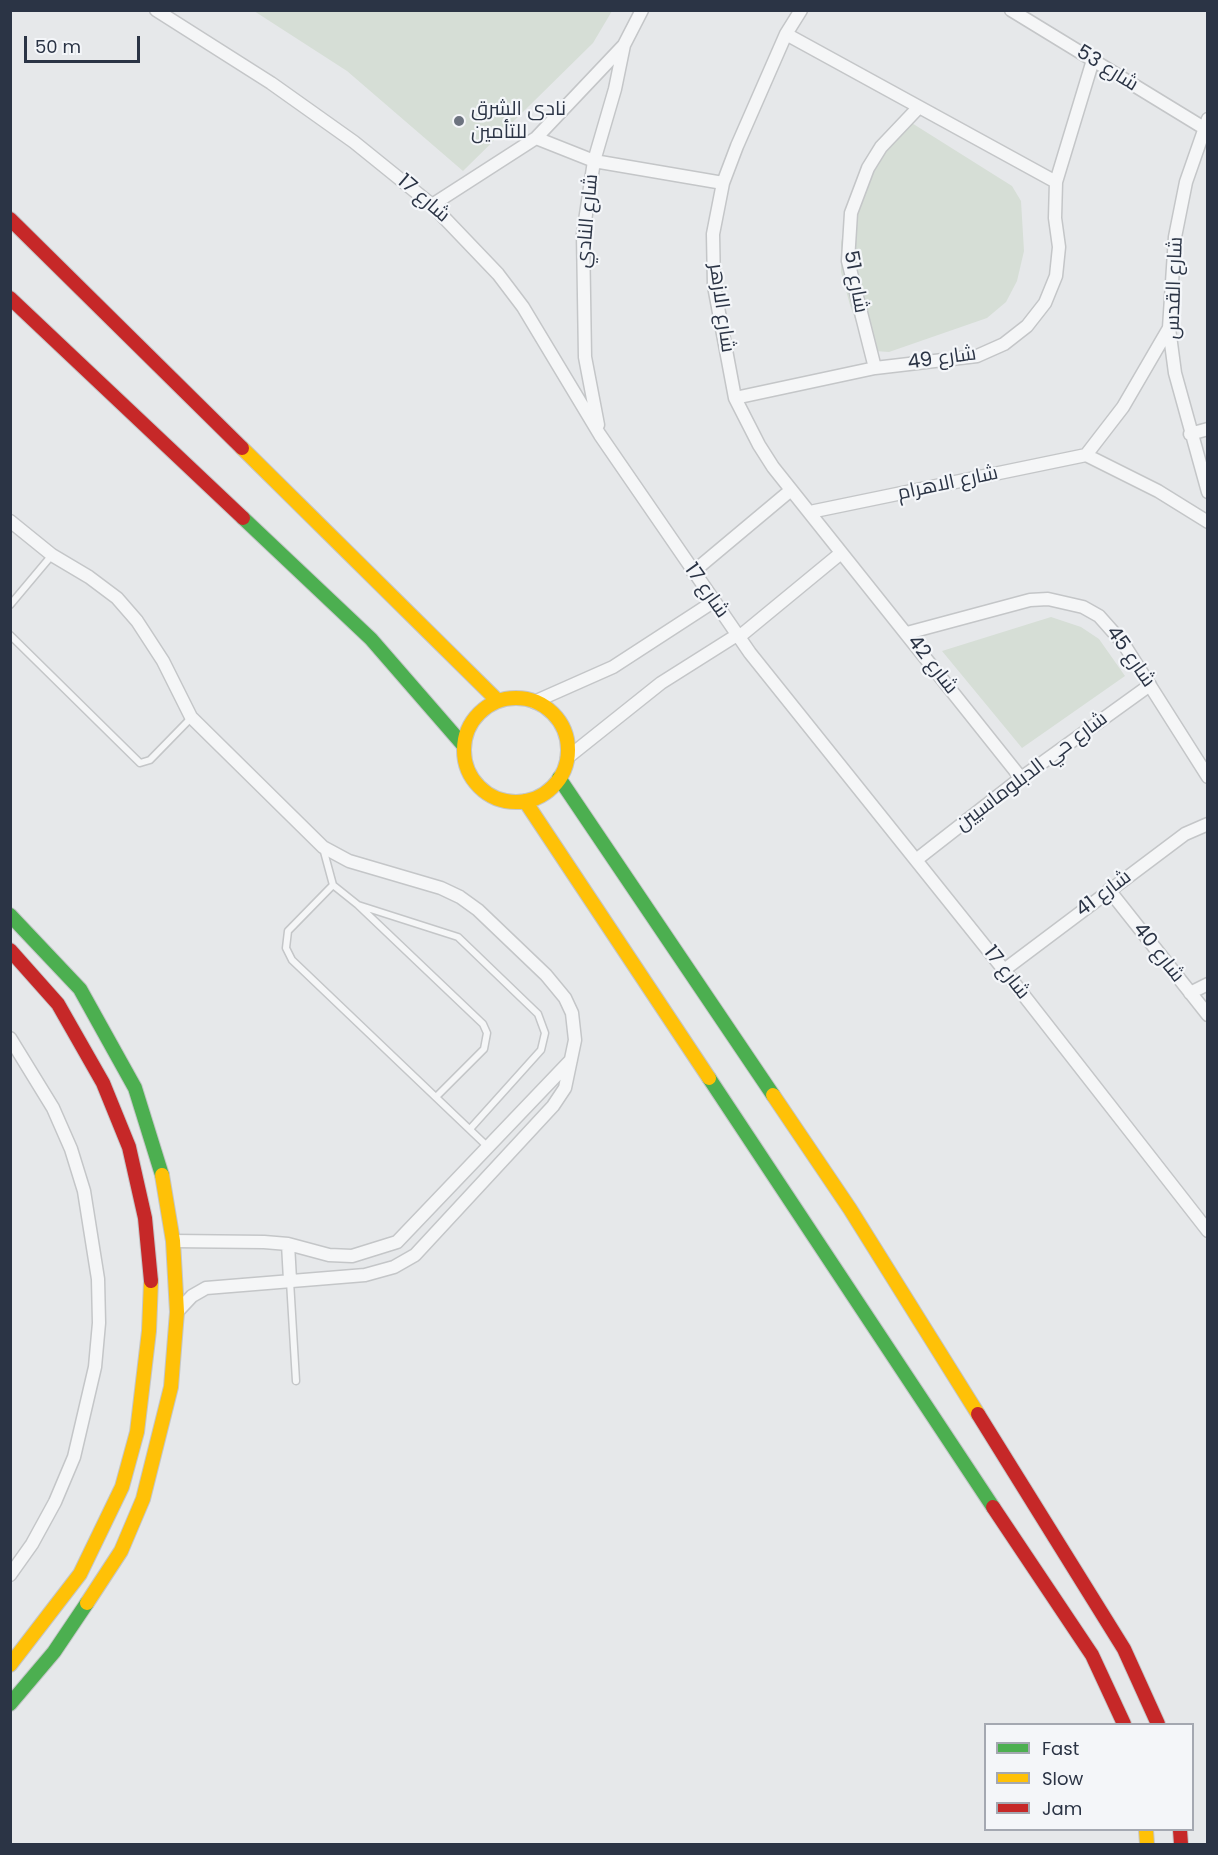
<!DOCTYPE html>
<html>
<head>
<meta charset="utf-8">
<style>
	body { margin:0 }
	#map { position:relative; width:1218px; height:1855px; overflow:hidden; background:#e6e8ea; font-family:Poppins,sans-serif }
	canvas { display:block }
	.frame { position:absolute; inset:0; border:12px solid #2b3445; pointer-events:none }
	.legend { position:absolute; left:984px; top:1723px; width:210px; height:108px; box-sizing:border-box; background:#f4f6f9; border:2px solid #a4a8b1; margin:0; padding:8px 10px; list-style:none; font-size:18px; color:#2b3445 }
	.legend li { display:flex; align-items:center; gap:12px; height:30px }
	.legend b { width:30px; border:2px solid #a4a8b1 }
	.scale { position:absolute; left:24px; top:36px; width:116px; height:27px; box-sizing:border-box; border:3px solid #2b3445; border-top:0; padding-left:8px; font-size:18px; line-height:21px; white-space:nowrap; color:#2b3445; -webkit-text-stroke:4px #f4f6f9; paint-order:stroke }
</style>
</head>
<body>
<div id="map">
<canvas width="1218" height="1855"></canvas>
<div class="frame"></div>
<ul class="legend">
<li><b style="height:8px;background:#4caf50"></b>Fast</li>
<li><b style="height:8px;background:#ffc107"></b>Slow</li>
<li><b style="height:8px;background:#c62828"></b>Jam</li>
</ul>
<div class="scale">50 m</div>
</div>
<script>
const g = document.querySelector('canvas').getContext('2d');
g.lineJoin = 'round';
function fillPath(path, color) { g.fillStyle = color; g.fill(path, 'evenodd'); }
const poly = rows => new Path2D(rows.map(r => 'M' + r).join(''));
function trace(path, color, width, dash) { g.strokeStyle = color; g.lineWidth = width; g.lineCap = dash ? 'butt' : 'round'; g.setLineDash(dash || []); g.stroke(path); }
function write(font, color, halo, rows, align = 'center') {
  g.font = font + ' Poppins,Cairo,sans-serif'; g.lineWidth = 4.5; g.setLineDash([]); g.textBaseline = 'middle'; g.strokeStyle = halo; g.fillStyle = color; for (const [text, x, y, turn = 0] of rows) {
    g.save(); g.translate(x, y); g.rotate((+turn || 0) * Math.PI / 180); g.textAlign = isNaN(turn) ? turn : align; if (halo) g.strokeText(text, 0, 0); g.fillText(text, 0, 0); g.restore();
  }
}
const green = poly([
	[254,11,612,11,593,43,463,171,347,71],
	[907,120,1012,186,1021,201,1024,251,1017,281,1006,302,987,318,889,352,875,351,863,341,850,305,841,272,841,242,856,194,867,172],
	[1051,617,1081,627,1099,639,1125,676,1022,748,942,651]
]);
const lane = poly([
	[10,605,52,555],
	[10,635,140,763,150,760,191,718],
	[323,848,333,885,358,905,483,1024,487,1033,484,1049,436,1097],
	[333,885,288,931,286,948,292,960,488,1147],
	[358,905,458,937,538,1014,545,1033,541,1050,470,1129],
	[290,1281,296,1381]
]);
const street = poly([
	[156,10,271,83,354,142,432,205,498,274,523,307,600,435,750,653,1004,970,1208,1231],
	[801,10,786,34,737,146,723,183,713,234,714,286,735,398,759,445,773,467,1021,778],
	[1011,10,1204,128],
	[786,34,1056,182],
	[1208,119,1186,182,1175,237,1169,328,1175,373,1208,492],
	[536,138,594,161,723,183],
	[432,205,536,138,624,45,642,10],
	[875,368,848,261,851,213,868,168,881,147,918,108],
	[735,398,875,368,977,356,1004,344,1027,326,1045,303,1056,276,1059,247,1055,218,1056,182,1093,60],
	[598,425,585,357,583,234,594,161,615,89,624,45],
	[1190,434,1208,429],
	[1086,455,1158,491,1208,522],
	[810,512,1086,455,1123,407,1169,328],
	[10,521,52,555,89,577,117,598,137,621,163,661,191,717,323,847,349,861,441,888,460,897,478,910,546,975,565,998,572,1013,575,1040,565,1088,553,1106,415,1255,394,1267,365,1275,206,1288,192,1296,177,1312],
	[693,572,791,490],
	[907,633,1030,600,1048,599,1083,607,1099,616,1123,643,1208,777],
	[739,637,841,553],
	[534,702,613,667,713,602],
	[567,758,661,683,737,635],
	[916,860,1021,778,1150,685],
	[1109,890,1208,1015],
	[1004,970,1185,834,1208,824],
	[1190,993,1208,984],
	[10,1038,53,1108,71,1149,84,1191,98,1279,99,1323,95,1367,74,1457,55,1502,32,1544,10,1575],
	[173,1241,264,1242,288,1244,329,1255,352,1256,397,1242,571,1060],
	[288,1244,290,1280]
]);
const fast = poly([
	[243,518,371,639,464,746],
	[559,778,773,1095],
	[10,915,80,989,135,1088,162,1175],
	[709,1078,993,1507],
	[10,1704,54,1652,87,1603]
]);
const slow = poly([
	[242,448,498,701],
	'464 750a52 52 0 1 1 104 0a52 52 0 1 1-104 0Z',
	[525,801,709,1078],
	[773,1095,850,1209,978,1414],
	[87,1603,121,1551,143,1499,171,1387,177,1312,173,1241,162,1175],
	[10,1665,80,1574,122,1487,137,1432,149,1331,151,1281],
	[1146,1830,1147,1844]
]);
const jam = poly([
	[10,219,242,448],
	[10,298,243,518],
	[10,950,58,1004,103,1083,129,1147,145,1218,151,1281],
	[978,1414,1124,1649,1158,1724],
	[993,1507,1092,1655,1124,1724],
	[1180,1830,1181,1844]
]);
const markers = [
	[459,121,6,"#6c737f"]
];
const streetNames = [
	["شارع 53",1107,69,32],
	["شارع 17",423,199,41],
	["شارع النادي",588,221,-85],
	["شارع 51",855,282,80],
	["شارع القدس",1175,288,-88],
	["شارع الازهر",721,308,82],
	["شارع 49",942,359,-8],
	["شارع الاهرام",948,484,-12],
	["شارع 17",706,591,55],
	["شارع 45",1130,657,55],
	["شارع 42",932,665,52],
	["شارع حي الدبلوماسيين",1032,772,-37],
	["شارع 41",1104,894,-37],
	["شارع 40",1158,953,52],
	["شارع 17",1006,973,52]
];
const poiNames = [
	["نادى الشرق",471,110],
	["للتأمين",471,133]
];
fillPath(green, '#d6ded6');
trace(lane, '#c4c6c8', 9);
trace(street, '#c4c6c8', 15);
trace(fast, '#c4c6c8', 16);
trace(slow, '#c4c6c8', 16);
trace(jam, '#c4c6c8', 16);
trace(lane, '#f5f6f7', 6);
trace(street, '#f5f6f7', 12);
trace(fast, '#4caf50', 14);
trace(slow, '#ffc107', 14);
trace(jam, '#c62828', 14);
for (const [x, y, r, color] of markers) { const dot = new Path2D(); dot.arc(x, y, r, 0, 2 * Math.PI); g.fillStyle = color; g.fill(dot); trace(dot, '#f4f6f9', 2); }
write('20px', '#2b3445', '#f4f6f9', streetNames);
write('20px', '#2b3445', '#f4f6f9', poiNames, 'left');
</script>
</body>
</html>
